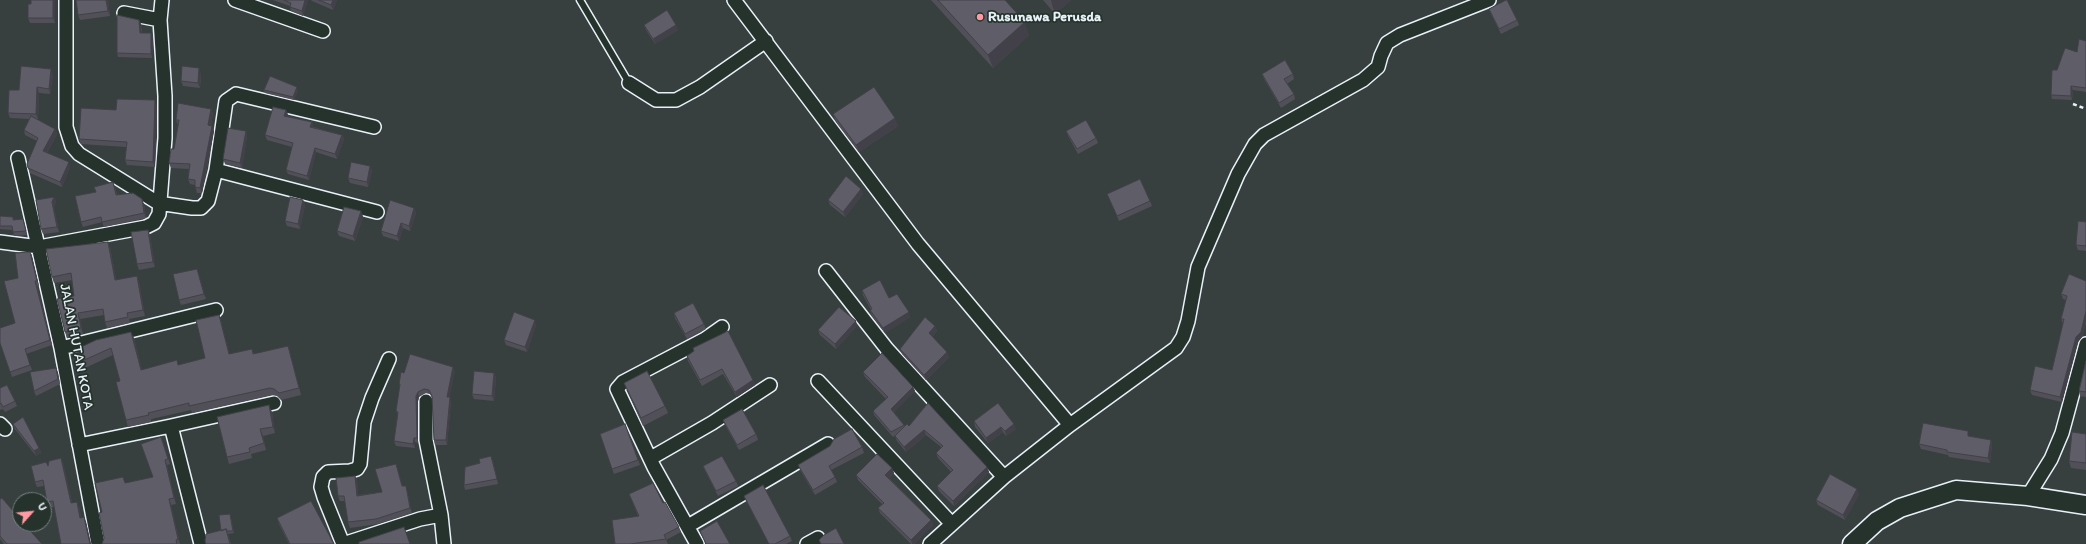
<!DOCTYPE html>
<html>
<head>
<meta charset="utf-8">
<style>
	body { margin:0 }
	#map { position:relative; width:2086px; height:544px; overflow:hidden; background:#37403f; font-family:Itim,sans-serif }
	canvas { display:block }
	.north { position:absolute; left:12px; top:492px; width:40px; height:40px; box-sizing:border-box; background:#26332d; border:1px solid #747f7e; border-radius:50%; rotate:63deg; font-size:11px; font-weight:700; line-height:16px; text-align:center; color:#e8f1f8 }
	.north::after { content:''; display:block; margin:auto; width:14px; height:18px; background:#ff9aa2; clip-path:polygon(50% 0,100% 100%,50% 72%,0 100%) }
</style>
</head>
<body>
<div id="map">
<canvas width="2086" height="544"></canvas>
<div class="north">U</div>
</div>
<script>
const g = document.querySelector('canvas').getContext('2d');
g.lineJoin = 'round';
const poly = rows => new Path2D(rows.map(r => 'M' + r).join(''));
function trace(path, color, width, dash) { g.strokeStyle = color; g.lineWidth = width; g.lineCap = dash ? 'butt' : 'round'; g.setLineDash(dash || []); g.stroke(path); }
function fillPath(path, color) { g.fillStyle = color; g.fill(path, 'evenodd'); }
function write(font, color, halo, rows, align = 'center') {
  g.font = font + ' Itim,sans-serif'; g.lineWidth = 3.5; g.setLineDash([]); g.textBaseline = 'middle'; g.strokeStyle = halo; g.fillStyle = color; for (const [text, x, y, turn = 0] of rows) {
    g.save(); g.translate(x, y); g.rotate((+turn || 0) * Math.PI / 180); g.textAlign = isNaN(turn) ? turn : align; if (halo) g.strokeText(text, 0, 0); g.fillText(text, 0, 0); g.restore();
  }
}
const path = poly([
	[2073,104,2086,109]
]);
const lane = poly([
	[580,0,629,83]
]);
const street = poly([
	[66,0,66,127,72,146,79,154,158,203,192,208,201,208,208,201,216,170,226,101,236,94,374,127],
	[235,0,323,31],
	[734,0,918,244,1070,425,1004,477],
	[124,13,160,20],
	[629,83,656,100,676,100,700,87,766,41],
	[18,158,61,348,98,544],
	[216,170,377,212],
	[0,242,39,247,146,227,154,223,159,214,165,138,165,96,160,20,162,0],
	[826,271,887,349,1004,477,930,544],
	[61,348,216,310],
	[818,381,951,523],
	[426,401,426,440,441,515,444,544],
	[0,424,5,429],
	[1070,425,1176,348,1183,337,1188,321,1198,267,1238,174,1255,144,1264,135,1363,80,1378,67,1381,56,1387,43,1400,35,1489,0],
	[171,426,274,403],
	[79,445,171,426,201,544],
	[651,458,712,423,770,385],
	[2028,496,2051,459,2062,433,2086,344],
	[688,526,828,444],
	[343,544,324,497,321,487,323,477,328,472,350,471,357,469,360,464,364,422,372,398,389,359],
	[343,544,420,519,441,515],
	[697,544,654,467,617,389,623,382,705,339,722,327],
	[807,544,818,538]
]);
const secondary = poly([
	[1852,544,1877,521,1900,508,1956,490,2028,496,2086,505]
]);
const wall = poly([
	[55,0,55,23,30,23,28,18,31,4],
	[108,0,110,16,80,20,78,15],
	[273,0,308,0,303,16,291,11,290,6],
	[311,0,337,0,333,10,312,1],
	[931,0,1005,0,1029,35,993,68],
	[1043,0,1071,0,1055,14],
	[1489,9,1517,20,1519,25,1501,34,1491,14],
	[139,20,141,24,142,33,151,33,153,38,152,58,118,57,117,53],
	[644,25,678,30,655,44,646,30],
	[2086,41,2086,92,2073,90,2072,100,2052,99,2051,95,2057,70,2077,52],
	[201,73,200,88,183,86,181,81],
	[53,74,50,94,39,93,38,119,37,119,55,129,57,134,47,153,70,167,62,187,30,173,28,168,37,141,25,135,24,130,29,119,10,118,8,113,19,90],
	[1262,74,1293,74,1294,79,1287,84,1294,94,1295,99,1281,108,1264,79],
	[264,90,298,90,294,100,265,93],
	[157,105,155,167,127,165,125,160,126,147,81,144,79,139,116,110],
	[211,109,213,114,211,125,214,131,202,193,197,193,195,185,190,184,188,179,189,169,171,168,169,163,174,149,178,125,176,120],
	[286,110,288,115,287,116,312,122,313,127,342,135,344,139,337,159,316,152,309,180,288,174,286,170,292,147,267,140,265,135],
	[833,114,898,126,859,152,836,122],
	[246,131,247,136,242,168,225,164,223,159],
	[1066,131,1096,138,1098,143,1078,154,1068,136],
	[370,166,372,171,368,187,350,183,348,178],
	[115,187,117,195,144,204,146,218,104,227,102,222,83,227,81,222,96,192],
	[863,194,845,217,830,205,828,200],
	[1107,194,1150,201,1152,206,1119,221],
	[54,197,56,202,54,207,59,232,43,234,41,229],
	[305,205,300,229,287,226,285,221],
	[414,208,416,213,410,231,403,228,399,241,383,236,381,231],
	[361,211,363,217,355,241,339,236,337,231],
	[0,216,13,217,14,220,24,223,27,235,14,236,13,230,0,229],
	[2086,222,2086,251,2078,250,2076,245],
	[150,235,155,267,139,270,137,264],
	[110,247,116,280,137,276,139,282,145,316,129,319,130,323,107,328,105,322,104,315,80,319,83,334,67,338,65,332,74,296,72,280,54,283,52,277],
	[32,257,39,286,37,286,52,345,26,354,32,370,12,377,0,343,15,323,18,278],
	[197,269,206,299,181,305,179,300],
	[2086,281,2086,323,2082,337,2078,342,2062,402,2032,395,2030,390,2052,370,2063,324,2061,319,2066,300,2063,299,2061,294],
	[862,290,889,298,910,317,885,333,872,316,870,310,871,310,863,295],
	[674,313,704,324,706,329,687,339,675,318],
	[219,315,221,321,229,354,252,349,254,354,288,346,290,353,301,395,281,400,277,396,272,395,192,413,191,410,151,419,151,422,128,427,126,420,120,381,113,355,85,368,77,349,134,338,142,370,179,365,205,358],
	[536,325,527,352,506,345,504,340],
	[857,326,836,349,820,335,818,330],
	[935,326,937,331,932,337,949,357,926,380,902,354,900,349],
	[693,348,753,380,755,385,737,397,723,374,702,386,688,361,687,356,694,352],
	[2086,361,2086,397,2080,396,2079,391],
	[56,368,58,373,60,384,36,396,34,391],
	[455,371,449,397,451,401,447,445,435,445,434,440,432,398,430,394,426,393,419,397,418,401,418,443,415,442,415,448,396,446,394,441,398,415,396,411,400,387,399,384,404,373],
	[863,372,913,387,915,391,894,412,905,426,909,426,928,403,987,467,989,472,954,506,939,491,937,486,951,472,938,458,936,453,941,447,926,435,906,452,897,441,895,436,896,435,893,437,874,415,873,411,886,399,865,377],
	[494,373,496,378,494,401,474,399,472,394],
	[624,383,665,406,668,413,643,426,627,390],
	[0,388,15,401,17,406,5,412,3,409,0,410],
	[272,412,275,433,263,436,266,450,251,454,252,458,229,464,227,457],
	[723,420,756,434,758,440,739,450,725,425],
	[974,421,1016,429,1006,436,1003,432,988,443,975,427],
	[13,424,39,448,41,453,36,456,15,429],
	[625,424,640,465,614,474,600,434],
	[2086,434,2086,470,2071,468,2069,461],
	[1970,436,1991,440,1992,445,1990,463,1949,457,1948,455,1921,449,1919,444],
	[161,437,170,464,167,465,176,504,171,505,180,544,102,544,104,538,102,512,125,483,153,477],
	[862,447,864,453,831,470,835,477,837,482,815,495,800,470,798,465],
	[61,458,63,463,72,503,77,502,79,507,81,517,86,522,91,544,61,544,54,507,49,507,47,502,44,486,37,487,35,482,48,466],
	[493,461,498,484,465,490,464,485,480,463],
	[396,464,402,486,407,491,412,513,378,524,350,528,348,522,345,501,340,501,338,496,355,476,357,481,358,495,382,492],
	[703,466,736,481,738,486,718,496,705,471],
	[892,468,894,473,889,478,931,520,933,525,914,544,911,544,880,513,878,508,882,504,858,480,856,475],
	[629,494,663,503,679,527,681,532,666,540,668,544,615,544,638,516],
	[1859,494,1845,520,1818,505,1816,500],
	[744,496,790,536,792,541,786,544,769,544,746,501],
	[0,499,42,544,4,544,0,539],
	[230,514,234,533,228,534,231,544,206,544,221,531],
	[277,518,334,544,289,544,279,524]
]);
const shadedWall = poly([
	[53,0,55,0,55,23,53,18],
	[106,0,108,0,110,16,108,11],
	[305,0,308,0,303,16,302,11],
	[333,0,337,0,333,10,331,5],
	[1051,0,1071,0,1055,14,1051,1],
	[139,20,141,24,142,38,140,33],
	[1025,22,1029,35,993,68,988,55],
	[676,25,678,30,655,44,653,39],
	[151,33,153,38,152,58,151,54],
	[199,68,201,73,200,88,198,83],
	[51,69,53,74,50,94,49,89],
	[2071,86,2073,90,2072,100,2071,96],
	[37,87,39,93,38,119,36,114],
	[297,87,298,90,294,100,293,97],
	[155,100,157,105,155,167,153,162],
	[211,109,213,114,210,130,208,125],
	[286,110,288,115,286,120,284,116],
	[895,118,898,126,859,152,856,145],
	[312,122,313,126,312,131,310,127],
	[212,126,214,131,202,193,200,188],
	[55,129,57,134,45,156,43,151],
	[246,131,247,136,242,168,240,163],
	[342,135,344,139,337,159,335,154],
	[315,148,316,152,309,180,307,176],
	[69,162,70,167,62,187,60,182],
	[370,166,372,171,368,187,367,182],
	[861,189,863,194,845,217,843,212],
	[54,197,56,202,54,207,59,232,57,227,52,202],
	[142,199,144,204,146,218,144,213],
	[303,200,305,205,300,229,298,224],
	[414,208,416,213,410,231,409,226],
	[361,211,363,217,355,241,353,236],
	[401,223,403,228,399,241,397,236],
	[148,230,150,235,155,267,153,262],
	[108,242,110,247,117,286,115,280],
	[30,252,32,257,39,286,37,281],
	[197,269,199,274,206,299,204,294],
	[137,276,139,282,145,316,143,310],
	[35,281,37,286,52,345,50,340],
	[2086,311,2086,323,2082,337,2078,342,2062,402,2060,397,2076,337],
	[909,312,910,317,885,333,883,328],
	[78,313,80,319,83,334,81,328],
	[219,315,221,321,231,361,229,354],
	[535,320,536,325,527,352,525,347],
	[856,321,857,326,836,349,835,344],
	[935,326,937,331,931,338,929,333],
	[131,332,134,338,144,377,141,370],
	[947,352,949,357,926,380,924,375],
	[453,367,455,371,449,401,447,397],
	[56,368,58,373,60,384,58,379],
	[494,373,496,378,494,401,492,396],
	[753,380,755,385,737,397,735,392],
	[913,387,915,391,893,414,891,409],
	[418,392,419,397,418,401,418,443,417,438,416,396],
	[450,397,451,401,447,445,446,440],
	[269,405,272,412,275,433,273,427],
	[1014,424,1016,429,1006,436,1005,431],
	[1001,427,1003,432,988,443,986,438],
	[260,429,263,436,266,450],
	[924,430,926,435,906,452,904,447],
	[414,438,415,442,415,448,413,444],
	[1991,440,1992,445,1990,463,1988,458],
	[39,448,41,453,36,456,34,451],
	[61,458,63,463,73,508,71,503],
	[165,460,167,465,176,504,174,498],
	[396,464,398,469,404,491,402,486],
	[987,467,989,472,954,506,953,501],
	[892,468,894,473,887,480,885,475],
	[355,476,357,481,359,501,357,496],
	[406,486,407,491,412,513,410,508],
	[1857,489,1859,494,1845,520,1843,515],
	[169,499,171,505,180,544,178,539],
	[77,502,79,507,82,523,80,518],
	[84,517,86,522,91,544,90,544],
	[931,520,933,525,914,544,912,544,911,540]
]);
const building = poly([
	[31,0,53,0,53,18,28,18,28,4,31,4,31,0],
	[76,0,106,0,108,11,78,15,76,0],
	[284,0,305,0,302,11,290,7,291,3,284,0],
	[319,0,333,0,331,5,319,0],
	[938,0,1005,0,1025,22,988,55,938,0],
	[1506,0,1507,0,1517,20,1499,29,1489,9,1506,0],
	[667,10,676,25,653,39,644,25,667,10],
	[117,15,139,20,140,33,151,33,151,54,117,53,117,15],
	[2079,39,2086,41,2086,88,2071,86,2071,96,2051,95,2052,70,2057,70,2065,48,2077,52,2079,39],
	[1285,60,1293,74,1284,79,1294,94,1279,103,1262,74,1285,60],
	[21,66,51,69,49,89,37,87,36,114,8,113,9,90,19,90,21,66],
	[182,66,199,68,198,83,181,81,182,66],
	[270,76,297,87,293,97,264,90,270,76],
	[874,87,895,118,856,145,833,114,874,87],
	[117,99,155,100,153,162,125,160,127,142,79,139,81,108,116,110,117,99],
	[178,103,211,109,208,125,212,126,200,188,195,187,195,180,188,179,190,164,169,163,171,149,174,149,179,120,176,120,178,103],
	[273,107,286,110,284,116,312,122,310,127,342,135,335,154,315,148,307,176,286,170,293,143,265,135,273,107],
	[31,116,55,129,43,151,69,162,60,182,28,168,27,164,38,138,24,130,31,116],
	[1086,120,1096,138,1077,149,1066,131,1086,120],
	[228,128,246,131,240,163,223,159,228,128],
	[351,162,370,166,367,182,348,178,351,162],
	[846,176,861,189,843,212,828,200,846,176],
	[1140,179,1150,201,1117,216,1107,194,1140,179],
	[113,182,116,195,133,193,142,199,144,213,102,222,101,217,81,222,75,196,96,192,94,187,113,182],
	[54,197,52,202,57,227,41,229,36,200,54,197],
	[290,197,303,200,298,224,285,221,290,197],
	[390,200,414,208,409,226,401,223,397,236,381,231,390,200],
	[344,207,361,211,353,236,337,231,344,207],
	[0,216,13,217,13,220,23,219,26,231,13,232,12,226,0,226,0,216],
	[2078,221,2086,222,2086,246,2076,245,2078,221],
	[148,230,153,262,137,264,131,232,148,230],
	[108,242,115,280,137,276,143,310,127,313,128,317,105,322,103,309,78,313,81,328,65,332,57,299,74,296,71,273,52,277,46,249,108,242],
	[30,252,37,281,35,281,50,340,25,349,30,365,10,372,0,343,0,328,15,323,4,281,18,278,15,253,30,252],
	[197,269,204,294,179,300,173,274,197,269],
	[2069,274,2086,281,2086,311,2081,332,2076,337,2060,397,2030,390,2035,366,2052,370,2064,319,2061,319,2067,296,2061,294,2069,274],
	[880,280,889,298,897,294,909,312,883,328,870,310,872,309,862,290,880,280],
	[693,303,704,324,685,334,674,313,693,303],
	[839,307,856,321,835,344,818,330,839,307],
	[514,312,535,320,525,347,504,340,514,312],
	[219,315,229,354,252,349,253,354,288,346,299,388,279,393,274,389,270,388,189,406,189,403,148,413,149,415,126,420,116,382,120,381,111,348,82,361,77,349,96,340,131,332,141,370,177,360,178,365,205,358,196,320,219,315],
	[925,317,935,326,929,333,947,352,924,375,900,349,925,317],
	[728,331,753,380,735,392,722,369,700,380,687,356,694,351,693,348,728,331],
	[882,353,913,387,891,409,904,425,891,432,873,411,888,397,863,372,882,353],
	[410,354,453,367,447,397,450,397,446,440,434,440,432,396,429,390,424,389,418,392,416,396,417,438,414,438,413,444,394,441,398,412,396,411,400,384,399,384,401,372,404,373,410,354],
	[2086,361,2086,392,2079,391,2086,361],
	[56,368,58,379,34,391,30,372,56,368],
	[474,371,494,373,492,396,472,394,474,371],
	[647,371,665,406,641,418,624,383,647,371],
	[7,385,15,401,3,407,1,403,0,404,0,388,7,385],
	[928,403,987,467,953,501,937,486,953,470,936,453,943,446,924,430,904,447,895,436,907,424,909,426,928,403],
	[998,403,1014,424,1005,431,1001,427,986,438,974,421,998,403],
	[269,405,273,427,260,429,264,443,249,448,250,452,227,457,217,417,269,405],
	[742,409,756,434,737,445,723,420,742,409],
	[23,417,39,448,34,451,13,424,23,417],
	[1923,423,1968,431,1968,436,1991,440,1988,458,1947,452,1947,450,1919,444,1923,423],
	[625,424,638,460,612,469,600,434,625,424],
	[852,429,862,447,829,466,835,477,813,490,798,465,830,446,834,439,852,429],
	[2072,432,2086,434,2086,463,2069,461,2072,432],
	[161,437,168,459,165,460,174,498,169,499,178,539,176,540,177,544,102,544,104,538,99,513,102,512,95,483,123,477,125,483,153,477,141,444,161,437],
	[877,454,892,468,885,475,931,520,911,540,878,508,884,503,856,475,877,454],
	[491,456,497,479,464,485,465,467,480,463,479,459,491,456],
	[722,456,736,481,716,491,703,466,722,456],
	[61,458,71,503,77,502,80,518,84,517,90,544,91,544,61,544,53,501,47,502,43,480,35,482,31,466,46,462,48,466,49,461,61,458],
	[396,464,402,486,406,486,410,508,376,519,348,522,344,496,338,496,336,478,355,476,357,496,382,492,375,469,396,464],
	[1830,474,1857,489,1843,515,1816,500,1830,474],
	[653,483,663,503,665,502,679,527,664,535,666,539,630,544,615,544,612,520,639,516,629,494,653,483],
	[763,485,790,536,775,544,769,544,744,496,763,485],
	[2,498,20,519,20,524,24,524,42,544,7,544,0,536,0,499,2,498],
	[311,501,334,544,290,544,277,518,311,501],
	[230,514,233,531,227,531,226,529,221,531,219,515,230,514],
	[717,521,730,544,706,544,700,531,717,521],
	[404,527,410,544,359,544,359,542,404,527],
	[836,528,844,544,821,544,819,540,824,535,836,528],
	[226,529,230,544,206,544,205,541,206,534,226,529]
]);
const markers = [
	[980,17,4,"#ff9aa2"]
];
const poiNames = [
	["Rusunawa Perusda",988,17]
];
const streetNames = [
	["JALAN HUTAN KOTA",76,347,79]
];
trace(lane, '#e8f1f8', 9);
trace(street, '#e8f1f8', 16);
trace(secondary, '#e8f1f8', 21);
trace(path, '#e8f1f8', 2.5, [4, 3]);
trace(lane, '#26332d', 6);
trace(street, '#26332d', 13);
trace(secondary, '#26332d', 18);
fillPath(wall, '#515059');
fillPath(shadedWall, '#424149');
fillPath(building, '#5e5d68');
trace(building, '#424149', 1);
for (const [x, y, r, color] of markers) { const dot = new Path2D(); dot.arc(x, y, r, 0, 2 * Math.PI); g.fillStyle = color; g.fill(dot); trace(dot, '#26332d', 1.5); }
write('bold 14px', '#e8f1f8', '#26332d', poiNames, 'left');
write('14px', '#e8f1f8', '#26332d', streetNames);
</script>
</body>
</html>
